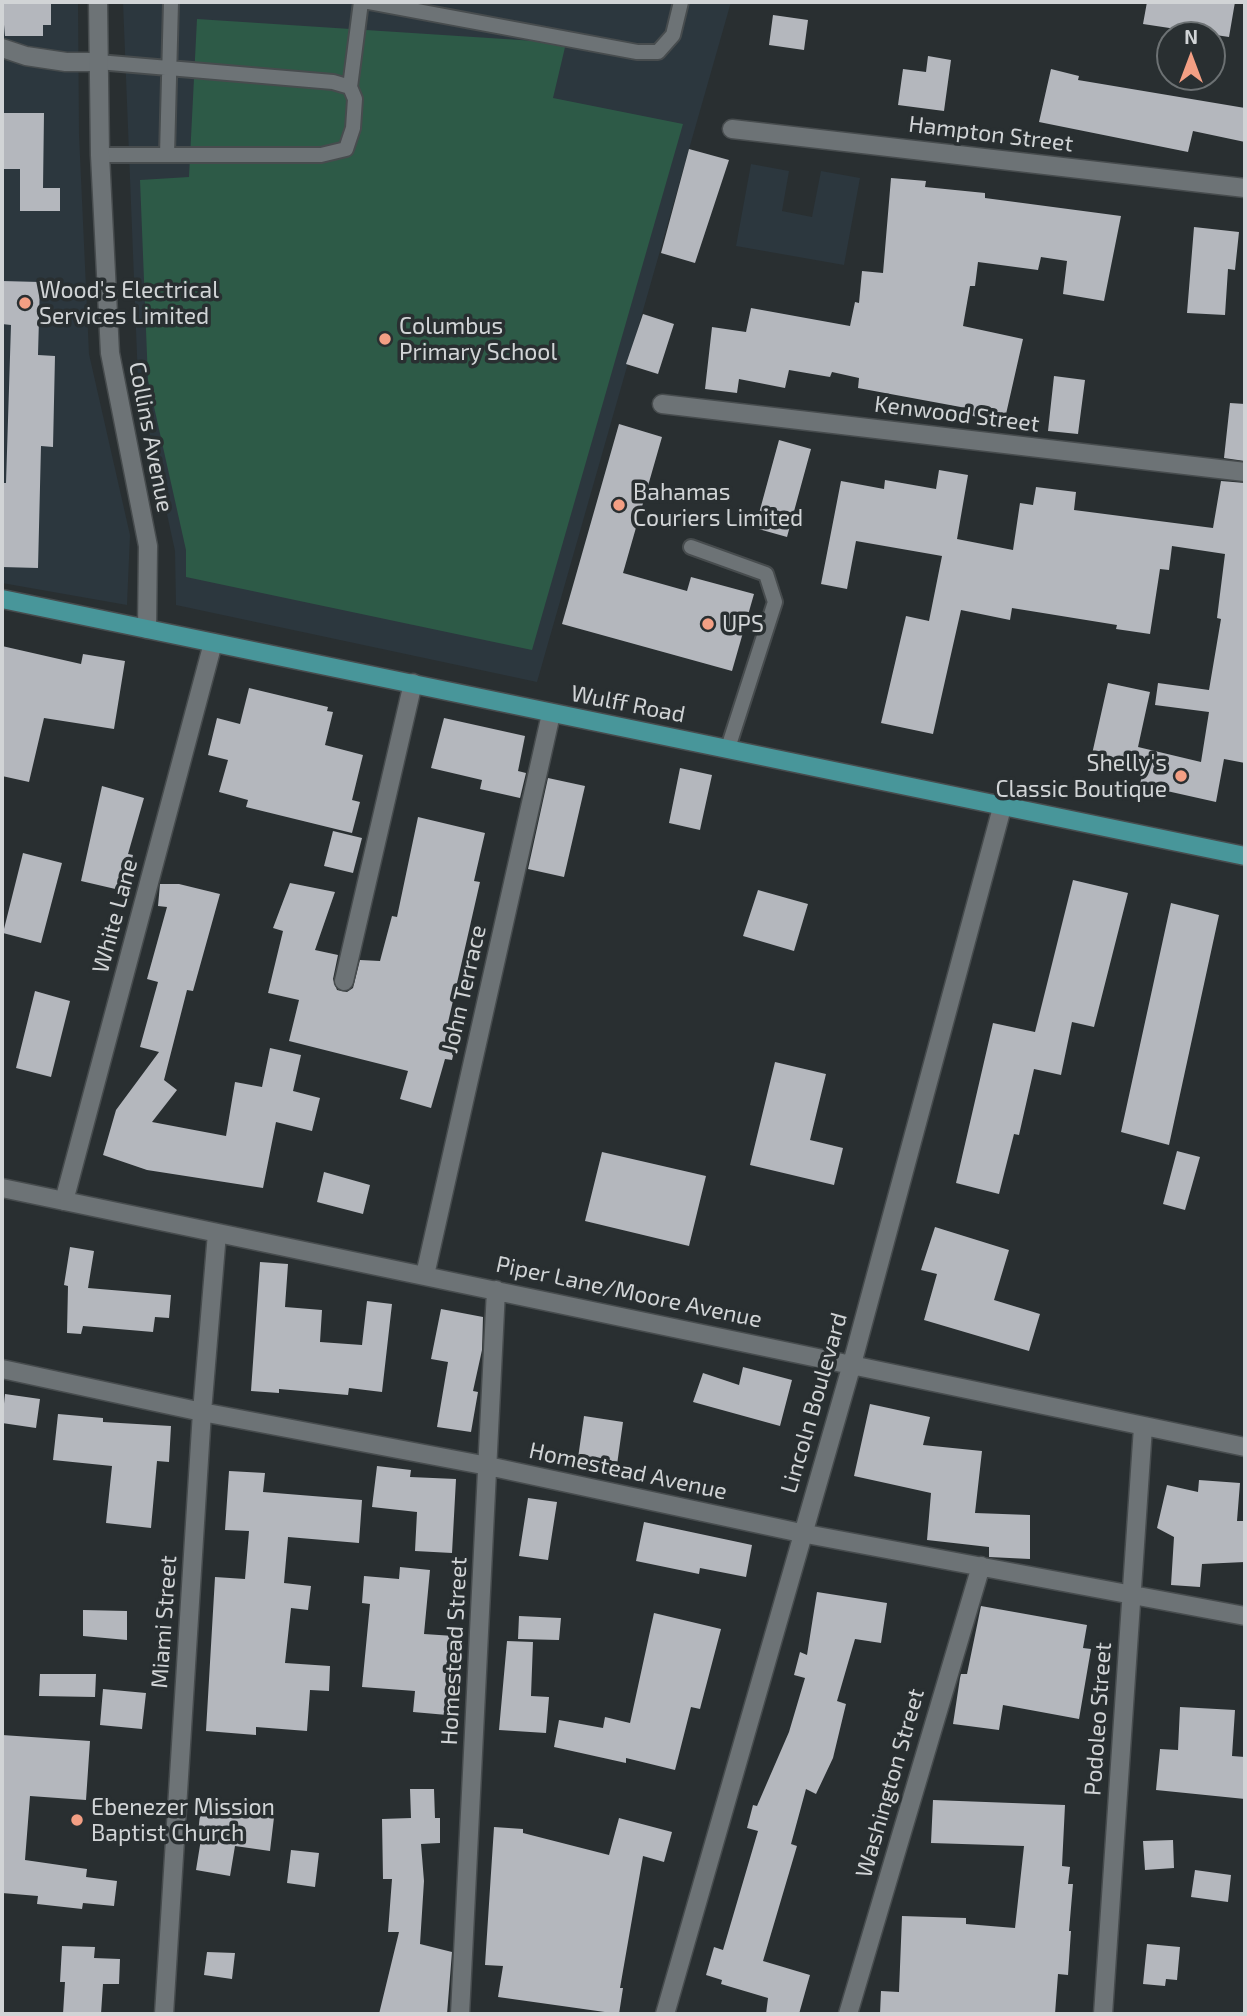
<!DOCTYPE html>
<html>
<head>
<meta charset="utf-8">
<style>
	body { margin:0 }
	#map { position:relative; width:1247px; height:2016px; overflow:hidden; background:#292f31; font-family:"Exo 2",sans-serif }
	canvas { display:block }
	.frame { position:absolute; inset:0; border:4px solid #d1d4d6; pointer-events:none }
	.north { position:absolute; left:1156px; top:21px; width:70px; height:70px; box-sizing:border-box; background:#292f31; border:2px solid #6c7173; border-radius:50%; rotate:0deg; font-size:19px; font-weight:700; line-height:28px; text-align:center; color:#d1d4d6 }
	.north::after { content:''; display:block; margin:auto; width:24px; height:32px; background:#f39f84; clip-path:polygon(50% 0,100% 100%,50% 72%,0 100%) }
</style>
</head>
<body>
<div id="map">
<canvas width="1247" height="2016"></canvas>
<div class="frame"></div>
<div class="north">N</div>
</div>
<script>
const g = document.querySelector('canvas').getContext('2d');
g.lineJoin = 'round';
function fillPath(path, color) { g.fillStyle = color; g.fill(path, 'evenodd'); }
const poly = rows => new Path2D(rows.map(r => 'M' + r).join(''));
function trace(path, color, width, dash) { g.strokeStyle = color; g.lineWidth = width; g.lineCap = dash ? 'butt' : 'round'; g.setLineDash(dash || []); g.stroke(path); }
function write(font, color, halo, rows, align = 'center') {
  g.font = font + ' "Exo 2",sans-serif'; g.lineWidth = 7; g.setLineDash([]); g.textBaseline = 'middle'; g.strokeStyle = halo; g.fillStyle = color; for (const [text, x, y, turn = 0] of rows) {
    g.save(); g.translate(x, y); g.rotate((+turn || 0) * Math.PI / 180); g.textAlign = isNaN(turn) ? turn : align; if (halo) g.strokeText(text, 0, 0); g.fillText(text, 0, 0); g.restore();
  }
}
const built = poly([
	[2,2,78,2,79,134,89,354,130,535,127,605,2,583],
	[123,2,731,2,537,682,176,605,175,551,138,380],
	[751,164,789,171,782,211,812,217,821,171,860,178,844,265,736,246]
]);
const green = poly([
	[197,19,566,43,553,98,683,124,532,650,186,577,186,550,148,380,140,180,189,177]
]);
const building = poly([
	[2,2,51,2,51,25,43,25,43,36,5,36],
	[1147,2,1235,2,1229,37,1143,24],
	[773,15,808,20,804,50,769,45],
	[928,56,951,60,944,111,898,105,903,69,926,72],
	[1051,69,1079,76,1078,80,1245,108,1245,142,1193,131,1188,152,1039,122],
	[2,113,44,113,43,188,60,188,60,211,20,211,20,169,2,169],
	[689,149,729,160,695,263,661,253],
	[891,178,926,181,925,187,985,193,985,198,1121,216,1104,301,1063,294,1067,261,1041,257,1038,270,978,262,975,286,970,286,963,326,1023,339,1004,423,964,414,966,408,858,388,859,378,832,372,830,377,789,370,785,388,739,379,737,393,705,389,712,327,746,332,751,308,850,326,855,302,859,303,862,271,883,273],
	[1194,227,1239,232,1235,270,1228,269,1225,315,1187,313],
	[2,281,40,282,38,355,55,356,53,447,41,446,38,568,2,567,2,483,6,483,11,325,2,324],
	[643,314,674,324,658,374,626,364],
	[1054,376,1085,380,1078,434,1048,431],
	[1230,403,1245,404,1245,461,1224,458],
	[619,424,662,437,623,573,687,591,691,577,754,594,732,671,562,624],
	[779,440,811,449,787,537,755,528],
	[939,470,968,475,957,539,1013,550,1020,503,1033,505,1036,487,1076,492,1074,510,1213,528,1221,481,1245,483,1245,763,1224,759,1216,802,1140,785,1142,774,1090,763,1108,683,1150,692,1138,747,1201,762,1209,712,1155,705,1158,683,1209,690,1221,619,1217,618,1225,554,1172,546,1169,570,1160,569,1150,634,1116,629,1117,625,1012,608,1010,620,961,610,933,734,881,723,906,616,929,621,942,556,856,541,847,589,821,584,841,481,884,489,885,480,936,489],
	[2,646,81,664,83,654,125,661,114,729,44,718,29,782,2,776],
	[249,688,328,707,327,711,333,712,325,745,363,755,352,800,360,802,352,833,246,807,248,800,219,792,228,760,208,755,217,718,240,724],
	[444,718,525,736,518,771,526,773,520,798,480,789,482,780,431,768],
	[680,768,712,775,700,830,669,823],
	[548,778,585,786,564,877,528,869],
	[102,786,144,798,128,854,133,855,124,891,81,881],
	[418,817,485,833,474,881,480,882,447,1027,459,1030,452,1060,445,1059,431,1108,400,1099,408,1071,289,1041,299,1000,268,993,283,931,273,928,290,883,335,892,315,950,338,955,333,979,337,990,347,992,353,988,360,960,380,961,392,916,397,917],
	[333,831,362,838,353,873,324,866],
	[23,853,62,863,41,943,3,933],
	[1073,880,1128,893,1094,1027,1072,1022,1061,1075,1034,1069,1019,1135,1014,1134,999,1194,956,1183,993,1023,1035,1032],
	[160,884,179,884,220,894,193,991,187,990,164,1080,177,1090,152,1122,226,1136,235,1082,262,1087,270,1048,301,1055,293,1091,320,1098,312,1131,276,1122,263,1188,147,1170,103,1155,116,1110,159,1052,140,1047,158,982,147,979,167,907,158,906],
	[758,890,808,904,794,951,743,936],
	[1171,903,1219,915,1169,1145,1121,1132],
	[35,991,70,1001,51,1077,16,1068],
	[775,1062,826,1074,810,1140,843,1148,834,1185,750,1165],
	[1177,1151,1200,1157,1185,1210,1163,1204],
	[602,1152,706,1176,689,1246,585,1221],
	[324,1172,370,1185,363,1214,317,1202],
	[935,1227,1009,1250,994,1300,1040,1314,1029,1351,924,1320,937,1274,921,1270],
	[70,1247,94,1251,88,1288,171,1295,169,1318,155,1317,153,1332,83,1326,81,1334,67,1333,68,1286,64,1285],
	[260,1262,288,1264,285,1307,322,1310,320,1342,362,1345,367,1301,392,1304,382,1392,349,1388,348,1395,279,1389,279,1393,251,1391],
	[441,1309,483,1317,482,1350,473,1391,478,1392,471,1432,437,1427,448,1362,431,1359],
	[743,1367,792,1380,780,1426,693,1402,703,1373,739,1385],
	[5,1394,40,1399,36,1428,2,1423],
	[870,1404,930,1417,923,1445,982,1451,975,1513,1030,1515,1030,1559,989,1557,989,1547,927,1540,931,1493,854,1476],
	[58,1414,103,1418,103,1422,171,1426,169,1462,157,1461,151,1528,106,1523,112,1466,53,1460],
	[584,1416,623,1422,616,1472,577,1465],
	[377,1466,411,1470,410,1477,456,1479,452,1553,415,1551,417,1512,372,1507],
	[229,1471,265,1473,263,1492,362,1500,359,1543,288,1537,284,1583,311,1586,308,1610,291,1608,285,1663,330,1666,329,1691,310,1690,307,1731,256,1727,256,1735,206,1731,215,1577,245,1579,249,1531,225,1530],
	[1199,1480,1240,1483,1237,1521,1245,1521,1245,1562,1202,1564,1200,1587,1171,1585,1174,1537,1157,1528,1167,1485,1198,1492],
	[528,1498,557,1502,548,1560,519,1556],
	[644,1522,752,1545,746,1577,700,1568,699,1574,636,1561],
	[400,1567,430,1570,424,1634,454,1636,447,1715,413,1712,415,1691,362,1687,370,1604,362,1603,364,1576,399,1579],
	[817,1592,887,1603,881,1643,855,1639,837,1701,846,1704,833,1758,816,1794,806,1789,791,1844,797,1846,763,1961,810,1975,799,2014,766,2014,768,1998,721,1984,722,1980,706,1975,714,1947,723,1950,758,1831,747,1828,753,1805,757,1806,789,1732,805,1678,794,1675,800,1652,807,1655],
	[981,1606,1087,1625,1083,1648,1091,1649,1079,1719,1003,1705,999,1730,953,1724,960,1678,961,1674,967,1674],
	[83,1610,127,1611,127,1640,83,1636],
	[654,1613,721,1629,700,1709,691,1707,675,1770,626,1758,626,1763,554,1747,559,1720,603,1728,605,1717,630,1723],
	[519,1616,561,1618,559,1640,518,1639],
	[507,1641,533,1642,531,1696,549,1697,546,1733,499,1730],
	[40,1674,96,1674,95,1697,39,1696],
	[103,1689,146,1693,142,1729,100,1725],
	[1180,1707,1235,1710,1232,1756,1245,1757,1245,1799,1156,1790,1160,1749,1178,1750],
	[2,1735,90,1741,86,1800,30,1796,25,1860,87,1869,86,1877,117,1881,114,1906,83,1903,82,1909,37,1904,38,1896,2,1893],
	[410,1789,434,1789,435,1818,440,1818,440,1843,421,1844,424,1881,420,1944,452,1952,447,2014,379,2014,399,1932,388,1932,392,1879,383,1879,382,1819,411,1818],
	[933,1800,1065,1805,1062,1866,1070,1867,1068,1884,1073,1884,1069,1931,1071,1931,1068,1975,1058,1974,1055,2014,880,2014,881,1991,899,1992,902,1916,966,1918,966,1924,1015,1928,1024,1846,931,1843],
	[241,1805,275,1809,270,1851,235,1846,230,1876,196,1870,202,1833,198,1833,201,1806,241,1811],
	[619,1818,672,1832,664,1862,643,1856,620,1988,623,1988,619,2014,498,1997,503,1966,485,1965,494,1827,523,1829,523,1833,609,1855],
	[1173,1840,1174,1868,1145,1870,1143,1841],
	[291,1850,319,1853,315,1887,287,1883],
	[1195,1870,1231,1875,1228,1902,1191,1897],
	[1147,1944,1180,1947,1177,1980,1166,1979,1165,1986,1143,1984],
	[62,1946,95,1947,94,1958,120,1959,119,1984,103,1984,101,2014,63,2014,65,1982,60,1982],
	[207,1952,235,1953,232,1979,204,1975]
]);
const service = poly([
	[369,2,637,52,658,52,673,35,681,2],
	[98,62,333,82,350,87,355,99,353,128,346,149,321,155,100,155],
	[350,87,361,2],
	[167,155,171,2],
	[691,547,766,574,775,602,728,748]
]);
const minor = poly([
	[2,48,26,56,66,62,98,62],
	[732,129,1245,188],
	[662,404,1245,472],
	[344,981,413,683],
	[2,1188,1245,1447],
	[64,1201,213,643],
	[425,1275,551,714],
	[2,1369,202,1412,488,1466,801,1533,1245,1616],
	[164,2014,202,1412,217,1233],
	[460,2014,496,1290],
	[665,2014,852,1364,1003,804],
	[848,2014,981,1566],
	[1103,2014,1143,1427]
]);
const tertiary = poly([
	[98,2,100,155,110,353,148,546,147,629]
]);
const primary = poly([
	[2,599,1245,856]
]);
const markers = [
	[25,303,7,"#f39f84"],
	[385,339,7,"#f39f84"],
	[619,505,7,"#f39f84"],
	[708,624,7,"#f39f84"],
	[1181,776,7,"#f39f84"],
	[77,1820,7,"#f39f84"]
];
const streetNames = [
	["Hampton Street",991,134,7],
	["Kenwood Street",957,414,7],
	["Collins Avenue",151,437,79],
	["Wulff Road",628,704,11],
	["White Lane",115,916,-75],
	["John Terrace",464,989,-77],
	["Piper Lane/Moore Avenue",629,1292,12],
	["Lincoln Boulevard",814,1403,-74],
	["Homestead Avenue",628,1471,12],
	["Miami Street",164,1622,-86],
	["Homestead Street",454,1651,-87],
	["Podoleo Street",1098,1719,-86],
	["Washington Street",890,1783,-74]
];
const poiNames = [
	["Wood's Electrical",39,290],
	["Services Limited",39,316],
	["Columbus",399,326],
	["Primary School",399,352],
	["Bahamas",633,492],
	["Couriers Limited",633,518],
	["UPS",722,624],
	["Shelly's",1167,763,"right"],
	["Classic Boutique",1167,789,"right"],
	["Ebenezer Mission",91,1807],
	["Baptist Church",91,1833]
];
fillPath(built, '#2c373e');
fillPath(green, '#2d5a47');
fillPath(building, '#b4b7bd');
trace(service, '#474c4e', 18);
trace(minor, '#474c4e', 21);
trace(tertiary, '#474c4e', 21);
trace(primary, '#474c4e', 21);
trace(service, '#6d7376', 14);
trace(minor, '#6d7376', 18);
trace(tertiary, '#6d7376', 18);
trace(primary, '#48969a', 18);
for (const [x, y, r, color] of markers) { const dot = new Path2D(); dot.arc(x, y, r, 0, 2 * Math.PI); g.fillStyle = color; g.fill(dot); trace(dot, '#292f31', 2.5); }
write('23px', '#d1d4d6', '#292f31', streetNames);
write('23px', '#d1d4d6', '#292f31', poiNames, 'left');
</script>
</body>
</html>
